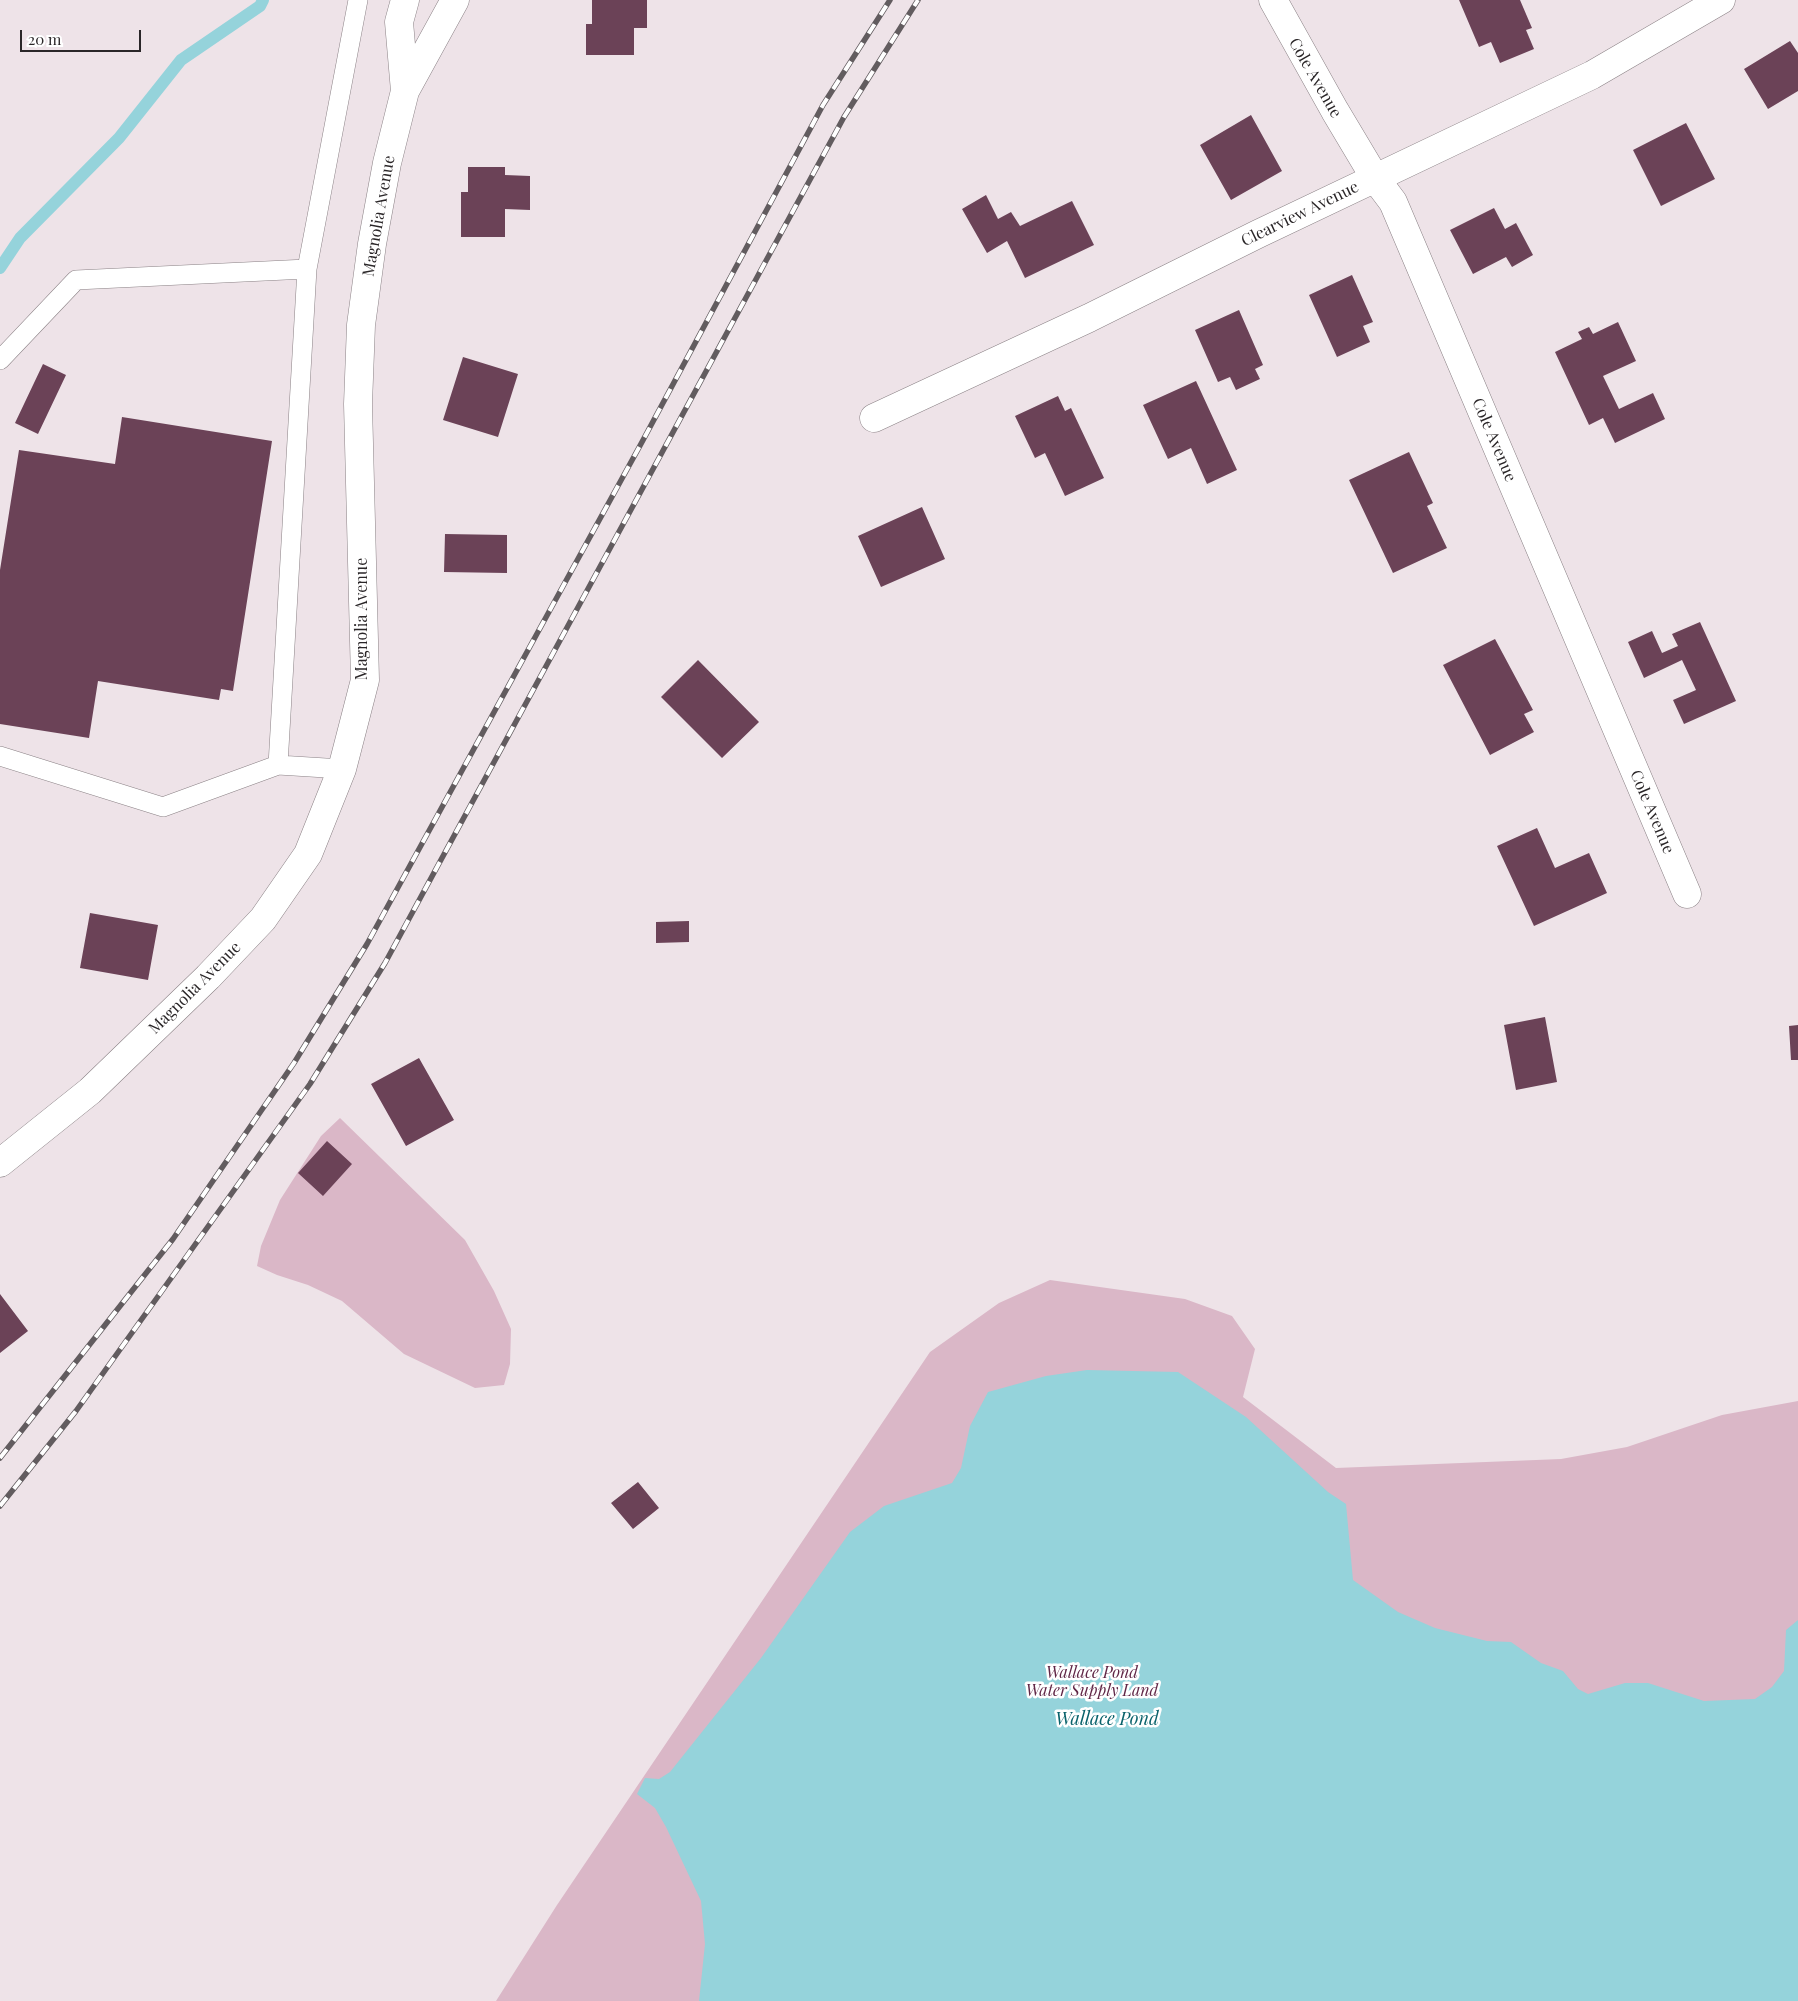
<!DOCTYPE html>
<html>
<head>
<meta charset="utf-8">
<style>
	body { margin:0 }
	#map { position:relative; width:1798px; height:2001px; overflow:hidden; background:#eee3e8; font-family:"Playfair Display",serif }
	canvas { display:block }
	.scale { position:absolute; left:20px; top:30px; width:121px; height:22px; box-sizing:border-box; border:2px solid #2a2628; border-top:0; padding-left:6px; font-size:15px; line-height:18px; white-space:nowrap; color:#2a2628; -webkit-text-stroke:4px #fff; paint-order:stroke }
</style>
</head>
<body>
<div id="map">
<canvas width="1798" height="2001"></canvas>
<div class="scale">20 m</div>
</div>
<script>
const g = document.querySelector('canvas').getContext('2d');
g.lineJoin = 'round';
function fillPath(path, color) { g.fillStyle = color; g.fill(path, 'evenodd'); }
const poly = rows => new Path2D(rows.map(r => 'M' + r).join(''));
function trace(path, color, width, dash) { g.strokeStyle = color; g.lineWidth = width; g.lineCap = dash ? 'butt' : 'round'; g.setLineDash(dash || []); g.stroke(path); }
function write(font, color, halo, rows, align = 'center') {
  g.font = font + ' "Playfair Display",serif'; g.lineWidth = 5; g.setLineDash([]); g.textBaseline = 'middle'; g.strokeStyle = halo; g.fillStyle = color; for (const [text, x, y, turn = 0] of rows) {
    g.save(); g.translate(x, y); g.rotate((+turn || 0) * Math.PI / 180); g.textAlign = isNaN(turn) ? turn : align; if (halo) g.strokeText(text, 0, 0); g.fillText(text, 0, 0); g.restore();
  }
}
const green = poly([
	[340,1118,465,1240,494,1291,511,1329,510,1364,504,1385,475,1388,404,1354,342,1301,308,1285,277,1275,257,1266,261,1246,280,1200,321,1136],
	[1050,1280,1185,1299,1232,1316,1255,1349,1243,1397,1336,1468,1561,1459,1627,1447,1722,1415,1798,1401,1798,2001,496,2001,557,1905,930,1352,999,1303]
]);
const water = poly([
	[1087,1370,1178,1372,1246,1417,1328,1492,1346,1504,1353,1580,1398,1612,1435,1628,1487,1641,1511,1642,1541,1663,1563,1671,1578,1689,1588,1694,1625,1683,1648,1683,1704,1701,1755,1699,1772,1687,1784,1671,1786,1630,1798,1620,1798,2001,699,2001,705,1944,701,1901,666,1827,655,1808,637,1794,645,1778,659,1779,670,1772,761,1658,850,1532,884,1506,952,1483,961,1468,970,1426,988,1392,1046,1376]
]);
const stream = poly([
	[0,268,20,238,119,138,181,60,260,6,263,0]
]);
const building = poly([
	[592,0,647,0,647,28,634,28,634,55,586,55,586,24,592,24],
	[1459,0,1520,0,1532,28,1526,30,1534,49,1500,63,1491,42,1479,47],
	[1790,41,1798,53,1798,91,1768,109,1744,69],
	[1251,115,1282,171,1231,200,1200,145],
	[1686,123,1715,179,1661,206,1633,150],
	[468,167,505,167,505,175,530,176,530,210,505,209,505,237,461,237,461,192,468,192],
	[986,195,998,219,1011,212,1020,226,1072,201,1094,245,1025,278,1007,241,987,253,962,209],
	[1494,208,1505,229,1516,223,1533,255,1512,267,1506,257,1473,274,1450,230],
	[1352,275,1373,322,1363,326,1370,342,1337,357,1309,295],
	[1239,310,1263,365,1255,369,1260,379,1236,390,1230,377,1218,382,1195,330],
	[1618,322,1636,361,1603,376,1619,409,1653,393,1665,419,1615,443,1603,418,1589,425,1555,352,1582,339,1578,332,1589,327,1593,334],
	[463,357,518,374,498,437,443,420],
	[43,364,66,375,38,434,15,423],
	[1196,381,1237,470,1207,484,1191,448,1168,459,1143,405],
	[1058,396,1065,411,1071,408,1104,478,1065,496,1045,453,1035,458,1015,416],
	[122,417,272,441,233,691,221,689,219,700,98,681,89,738,0,724,0,570,19,450,115,464],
	[1409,452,1433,503,1427,506,1447,548,1393,573,1349,480],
	[922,507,945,559,881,587,858,536],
	[445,534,507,535,507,573,444,572],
	[1700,622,1736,701,1684,724,1673,700,1696,690,1682,660,1644,678,1628,642,1652,631,1662,653,1678,646,1672,634],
	[1495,639,1533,710,1524,714,1534,732,1490,755,1443,665],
	[698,660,759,722,722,758,661,697],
	[1537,828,1555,868,1589,853,1607,893,1534,926,1497,846],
	[90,913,158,925,148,980,80,968],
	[689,921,689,942,656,943,656,922],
	[1545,1017,1557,1082,1516,1090,1504,1025],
	[1798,1025,1798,1060,1791,1060,1789,1026],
	[419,1058,454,1120,406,1146,371,1084],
	[327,1141,352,1164,323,1196,298,1173],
	[0,1294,28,1331,0,1353],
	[638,1482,659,1508,633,1529,611,1503]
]);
const service = poly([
	[0,360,76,280,307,269],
	[0,756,163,807,278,765,307,269,358,0],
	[278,765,342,769]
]);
const minor = poly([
	[1273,0,1335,111,1375,178,1393,202,1687,894],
	[874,418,1089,318,1258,234,1592,75,1721,0]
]);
const tertiary = poly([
	[405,0,399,22,405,91],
	[0,1163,90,1091,208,977,263,919,308,854,342,769,365,680,358,404,361,325,372,244,387,163,405,91,455,0]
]);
const rail = poly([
	[0,1458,173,1239,294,1063,367,944,642,442,823,105,890,0],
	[0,1506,76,1411,310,1084,385,963,844,117,918,0]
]);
const streetNames = [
	["Cole Avenue",1315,78,60],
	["Clearview Avenue",1300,214,-26],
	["Magnolia Avenue",379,216,-80],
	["Cole Avenue",1494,440,67],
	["Magnolia Avenue",362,619,-90],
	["Cole Avenue",1652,812,67],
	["Magnolia Avenue",195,988,-45]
];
const parkNames = [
	["Wallace Pond",1092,1673],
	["Water Supply Land",1092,1691]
];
const waterNames = [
	["Wallace Pond",1107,1719]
];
fillPath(green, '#dab7c7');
fillPath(water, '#95d3db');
trace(stream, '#95d3db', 12);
fillPath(building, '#6b4257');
trace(service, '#8a8185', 20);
trace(minor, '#8a8185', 29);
trace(tertiary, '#8a8185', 29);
trace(service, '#fff', 19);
trace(minor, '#fff', 28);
trace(tertiary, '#fff', 28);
trace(rail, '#625c5f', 5.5);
trace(rail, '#fff', 4, [11]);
write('16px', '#2a2628', '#fff', streetNames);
write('italic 16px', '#602646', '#fff', parkNames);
write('italic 18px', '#09626b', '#fff', waterNames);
</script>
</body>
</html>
